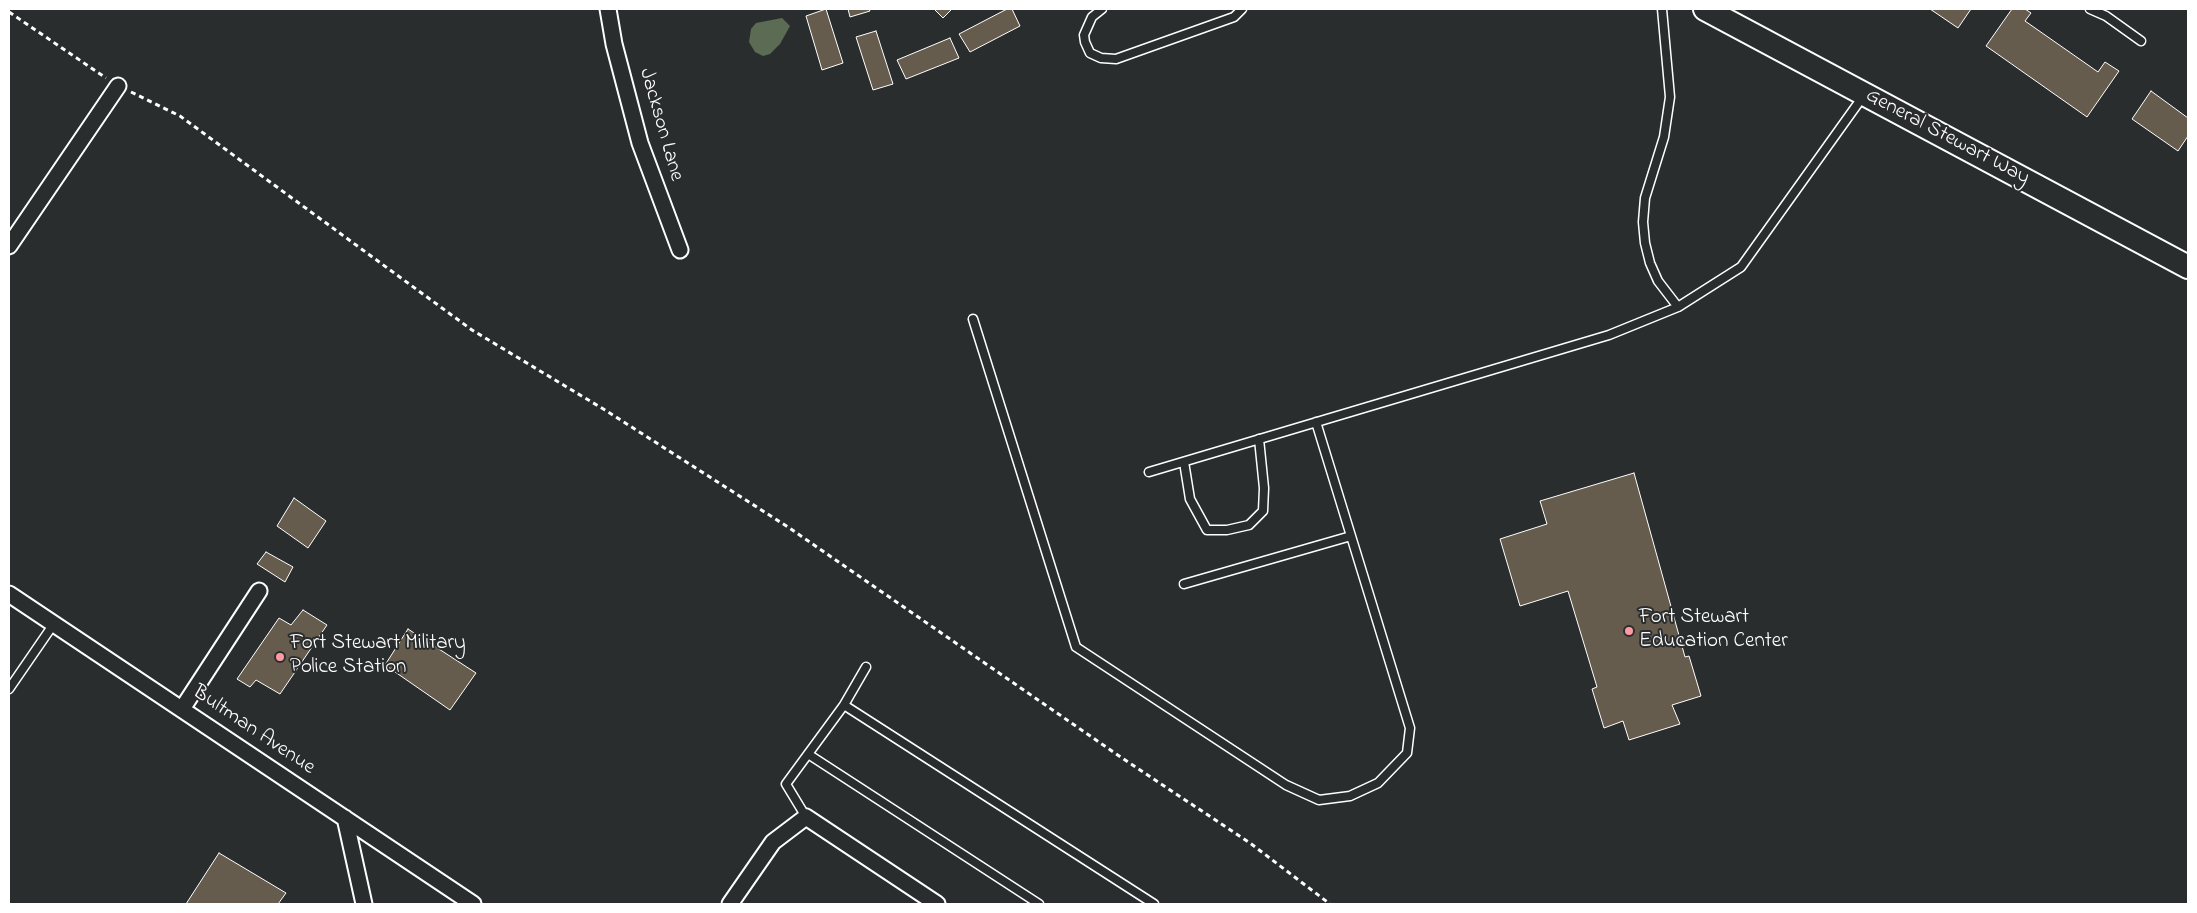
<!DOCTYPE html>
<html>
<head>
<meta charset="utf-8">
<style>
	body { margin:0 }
	#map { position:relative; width:2197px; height:913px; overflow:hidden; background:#2a2d2e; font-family:"Indie Flower",sans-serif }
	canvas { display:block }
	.frame { position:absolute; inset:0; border:10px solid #fff; pointer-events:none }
</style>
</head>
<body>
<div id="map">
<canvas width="2197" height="913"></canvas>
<div class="frame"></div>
</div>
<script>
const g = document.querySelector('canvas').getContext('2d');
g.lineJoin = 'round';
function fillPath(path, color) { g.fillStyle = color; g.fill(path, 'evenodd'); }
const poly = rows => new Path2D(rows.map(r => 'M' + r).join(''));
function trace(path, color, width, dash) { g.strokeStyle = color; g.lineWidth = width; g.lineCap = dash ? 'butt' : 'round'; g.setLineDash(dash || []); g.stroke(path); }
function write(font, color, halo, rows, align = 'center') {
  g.font = font + ' "Indie Flower",sans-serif'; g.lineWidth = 4; g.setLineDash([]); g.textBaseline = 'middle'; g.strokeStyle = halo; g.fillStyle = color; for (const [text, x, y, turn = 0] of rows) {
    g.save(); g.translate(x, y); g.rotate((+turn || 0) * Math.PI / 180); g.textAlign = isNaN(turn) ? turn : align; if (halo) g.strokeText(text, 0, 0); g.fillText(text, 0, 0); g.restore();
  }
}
const green = poly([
	[782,18,790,26,780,44,770,54,763,56,755,52,749,42,751,29,756,23]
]);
const building = poly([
	[826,9,843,63,822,70,806,16,826,9],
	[848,9,869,9,870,11,850,17,848,9],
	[934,9,952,9,943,18,934,9],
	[1007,9,1012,9,1020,26,970,52,959,34,1007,9],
	[1930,9,1971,9,1958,28,1930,9],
	[2012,9,2025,9,2031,13,2025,21,2098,72,2105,62,2119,71,2087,117,1986,46,2012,9],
	[876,31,893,84,873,90,856,37,876,31],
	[950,38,959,58,906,79,897,60,950,38],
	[2151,91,2188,118,2188,136,2178,151,2132,119,2151,91],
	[1634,473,1685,657,1689,656,1701,696,1672,705,1680,724,1629,740,1623,721,1604,728,1592,689,1597,687,1568,591,1520,606,1500,539,1547,524,1540,501,1634,473],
	[294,498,326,521,308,548,277,526,294,498],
	[266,552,293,567,285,582,257,564,266,552],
	[303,610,327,625,280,694,256,680,250,687,237,679,279,618,291,625,303,610],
	[408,629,476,673,450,710,385,665,408,629],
	[219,853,286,893,278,904,186,904,219,853]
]);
const path = poly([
	[9,12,106,78],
	[131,92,180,116,472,330,605,410,788,527,1122,758,1250,843,1330,904]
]);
const service = poly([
	[1102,9,1092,17,1084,35,1085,42,1090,53,1101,58,1116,59,1234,17,1242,9],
	[1662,9,1670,97,1664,137,1645,198,1643,222,1645,243,1650,263,1658,281,1678,307],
	[2090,9,2106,16,2141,41],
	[973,319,1076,647,1286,785,1319,800,1350,796,1378,783,1407,753,1410,728,1316,422],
	[1184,462,1190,499,1207,530,1227,530,1249,525,1263,511,1264,488,1259,439],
	[1149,472,1609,335,1678,307,1741,267,1864,95],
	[1184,584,1351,536],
	[9,689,53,625],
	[844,705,1154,904],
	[808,754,1039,904],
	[806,817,786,784,844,705,866,667]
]);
const minor = poly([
	[608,9,614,44,640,143,680,250],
	[9,246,118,86],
	[9,594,473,904],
	[182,709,259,591],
	[345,818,364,904],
	[730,904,773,842,806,817,937,904]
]);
const primary = poly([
	[1705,9,2188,267]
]);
const markers = [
	[1629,631,5,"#ff9aa2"],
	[280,657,5,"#ff9aa2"]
];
const streetNames = [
	["Jackson Lane",660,125,74],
	["General Stewart Way",1947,138,28],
	["Bultman Avenue",253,731,34]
];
const poiNames = [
	["Fort Stewart",1639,619],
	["Education Center",1639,643],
	["Fort Stewart Military",290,645],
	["Police Station",290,669]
];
fillPath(green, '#5c6b54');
fillPath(building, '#665c4d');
trace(building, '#fff', 1);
trace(service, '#fff', 11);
trace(minor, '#fff', 19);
trace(primary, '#fff', 26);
trace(path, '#fff', 3, [5, 4]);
trace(service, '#2a2d2e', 8);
trace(minor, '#2a2d2e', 15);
trace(primary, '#2a2d2e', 22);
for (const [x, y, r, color] of markers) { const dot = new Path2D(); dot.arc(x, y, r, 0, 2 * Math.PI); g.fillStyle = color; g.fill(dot); trace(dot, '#2a2d2e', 2); }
write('21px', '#fff', '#2a2d2e', streetNames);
write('21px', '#fff', '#2a2d2e', poiNames, 'left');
</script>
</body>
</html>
